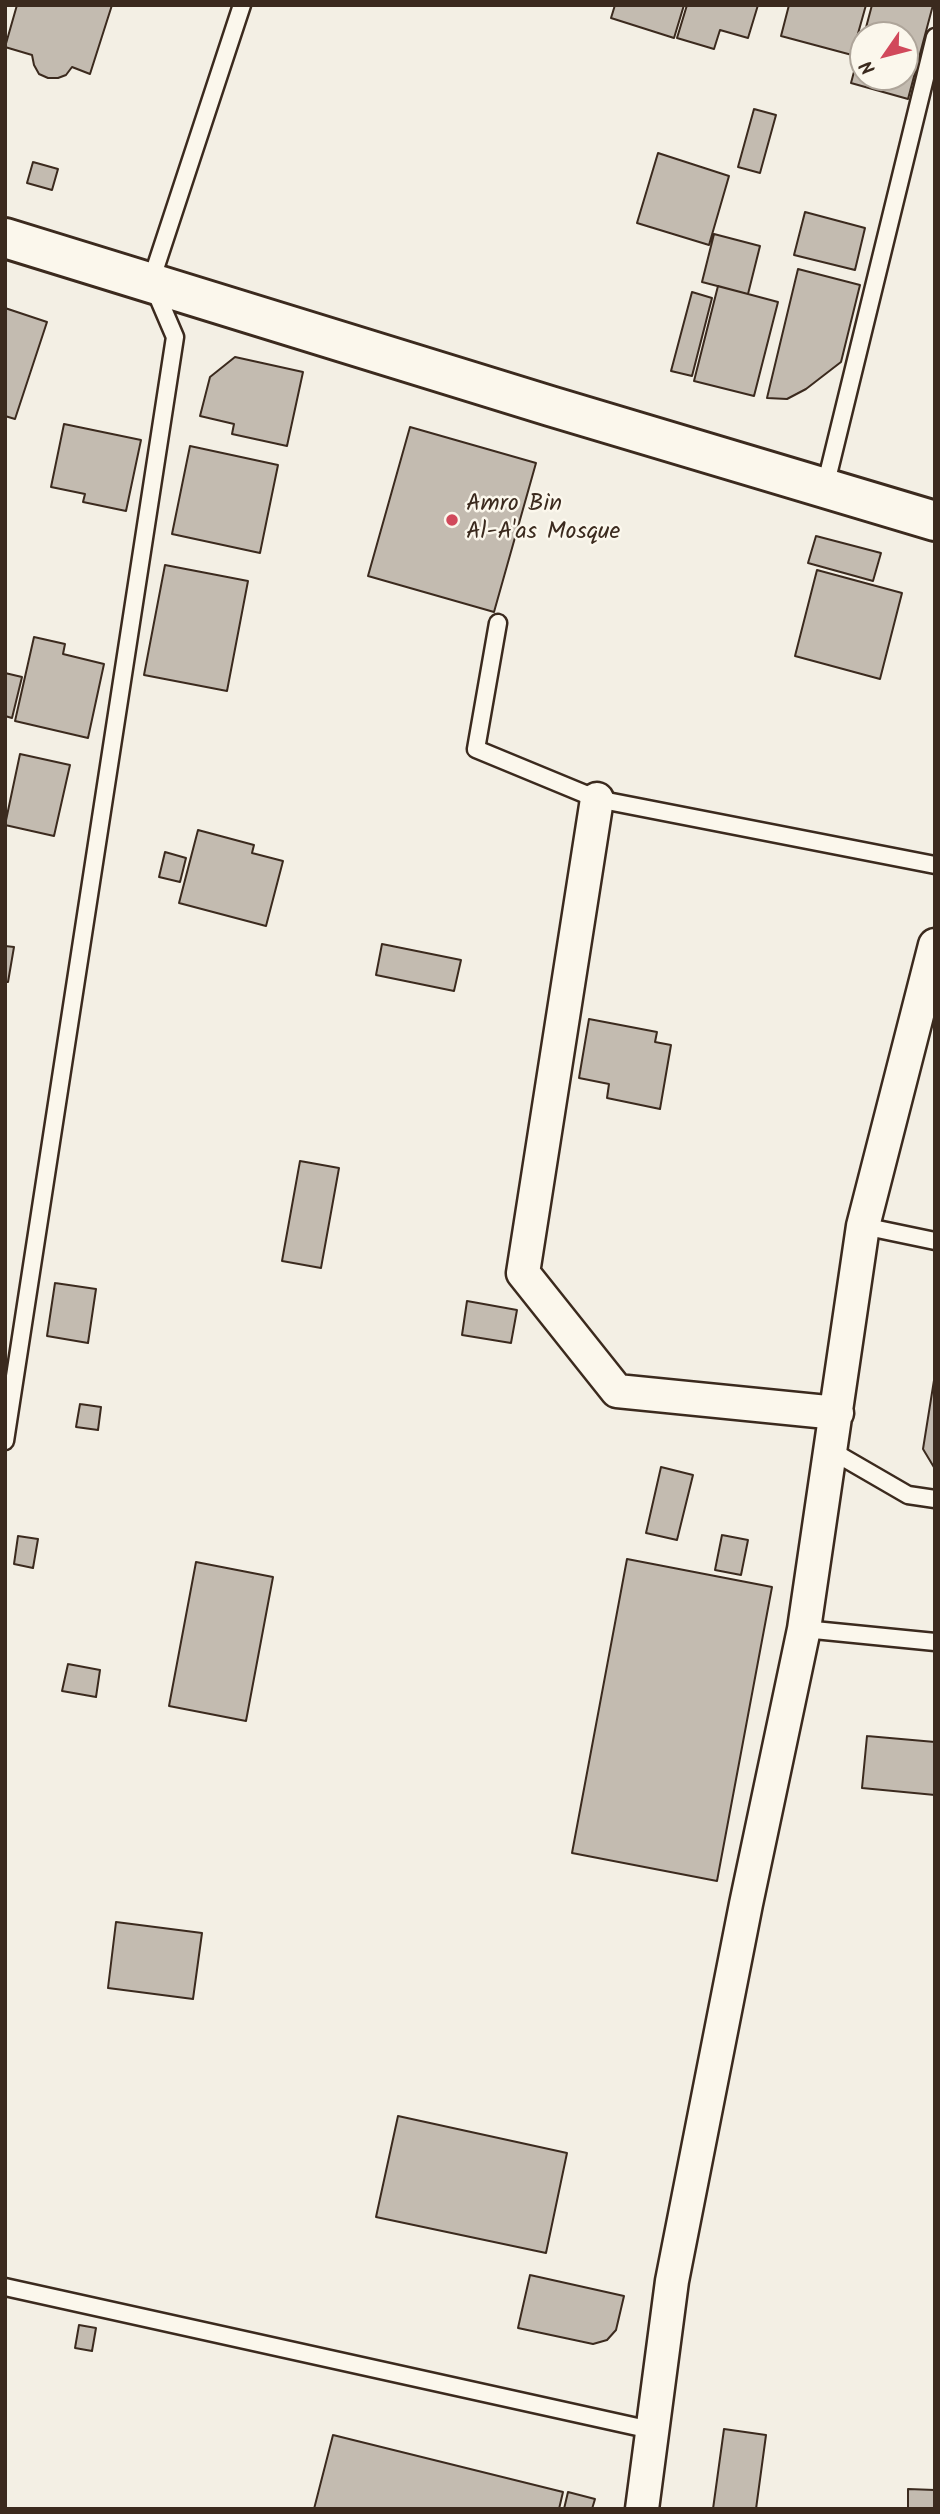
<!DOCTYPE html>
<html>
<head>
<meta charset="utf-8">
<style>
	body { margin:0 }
	#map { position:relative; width:940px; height:2514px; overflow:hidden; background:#f3efe4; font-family:Kalam,sans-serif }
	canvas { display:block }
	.frame { position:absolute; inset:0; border:7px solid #3b2a1e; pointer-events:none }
	.north { position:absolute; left:849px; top:21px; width:70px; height:70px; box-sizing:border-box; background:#fbf7ec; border:2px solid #aea59a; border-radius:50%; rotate:235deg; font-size:19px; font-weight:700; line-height:28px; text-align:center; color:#3b2a1e }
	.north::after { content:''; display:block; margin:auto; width:24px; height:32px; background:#d1495b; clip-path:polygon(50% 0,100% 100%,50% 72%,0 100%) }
</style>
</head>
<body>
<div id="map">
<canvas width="940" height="2514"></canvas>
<div class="frame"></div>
<div class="north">N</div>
</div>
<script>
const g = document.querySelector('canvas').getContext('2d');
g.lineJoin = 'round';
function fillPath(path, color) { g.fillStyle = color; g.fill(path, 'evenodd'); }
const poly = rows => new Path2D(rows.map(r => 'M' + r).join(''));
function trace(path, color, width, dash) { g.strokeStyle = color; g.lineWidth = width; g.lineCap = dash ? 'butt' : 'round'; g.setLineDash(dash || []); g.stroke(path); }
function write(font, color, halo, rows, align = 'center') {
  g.font = font + ' Kalam,sans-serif'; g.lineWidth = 5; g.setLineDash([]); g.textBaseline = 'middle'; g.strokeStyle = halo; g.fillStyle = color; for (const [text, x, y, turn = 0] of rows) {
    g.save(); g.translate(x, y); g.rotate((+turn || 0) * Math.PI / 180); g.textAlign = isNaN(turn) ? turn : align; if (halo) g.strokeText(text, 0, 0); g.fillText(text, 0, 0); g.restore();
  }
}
const building = poly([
	[17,5,112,5,90,74,72,67,66,75,58,78,48,78,39,74,34,65,32,55,5,47,17,5],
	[615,5,684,5,674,38,611,18,615,5],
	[687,5,758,5,748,38,720,30,714,49,677,38,687,5],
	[789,5,866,5,852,55,781,36,789,5],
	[872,5,933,5,908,99,851,83,863,38,863,77,905,77,905,35,864,35,872,5],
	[754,109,776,115,760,173,738,167,754,109],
	[658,153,729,176,709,245,637,223,658,153],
	[33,162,58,169,52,190,27,183,33,162],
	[805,212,865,228,855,270,794,255,805,212],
	[714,234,760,246,748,294,702,282,714,234],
	[798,269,860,285,841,362,806,389,787,399,767,398,798,269],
	[718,286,778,302,754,396,694,381,718,286],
	[692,292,712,298,692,376,671,371,692,292],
	[5,308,47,322,15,419,5,416,5,308],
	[235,357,303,372,287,446,232,434,234,424,200,416,210,377,235,357],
	[64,424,141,440,126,511,83,502,85,494,51,487,64,424],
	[410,427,536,463,494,612,368,576,410,427],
	[190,446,278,465,260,553,172,534,190,446],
	[816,536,881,553,873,581,808,563,816,536],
	[165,565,248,581,227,691,144,675,165,565],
	[817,570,902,593,880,679,795,656,817,570],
	[34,637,65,644,63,654,104,664,88,738,15,721,34,637],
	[5,673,22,677,12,718,5,716,5,673],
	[20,754,70,765,54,836,5,825,20,754],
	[198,830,254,845,252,853,283,861,266,926,179,903,198,830],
	[165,852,186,858,180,882,159,877,165,852],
	[382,944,461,960,454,991,376,975,382,944],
	[5,946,14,947,8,982,5,982,5,946],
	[589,1019,657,1032,655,1042,671,1045,660,1109,607,1098,609,1084,579,1078,589,1019],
	[300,1161,339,1168,321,1268,282,1261,300,1161],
	[55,1283,96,1289,88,1343,47,1336,55,1283],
	[467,1301,517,1310,511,1343,462,1335,467,1301],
	[935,1374,935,1469,923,1449,935,1374],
	[80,1404,101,1407,98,1430,76,1427,80,1404],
	[661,1467,693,1475,677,1540,646,1533,661,1467],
	[722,1535,748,1540,741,1575,715,1570,722,1535],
	[18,1536,38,1539,33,1568,14,1564,18,1536],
	[627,1559,772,1587,717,1881,572,1853,627,1559],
	[196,1562,273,1577,246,1721,169,1706,196,1562],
	[68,1664,100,1670,96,1697,62,1691,68,1664],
	[867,1736,935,1742,935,1795,862,1788,867,1736],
	[116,1922,202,1933,193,1999,108,1988,116,1922],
	[398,2116,567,2153,546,2253,376,2217,398,2116],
	[530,2275,624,2296,616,2330,607,2340,593,2344,518,2328,530,2275],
	[79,2325,96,2328,92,2351,75,2348,79,2325],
	[724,2429,766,2435,756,2509,713,2509,724,2429],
	[333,2435,563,2492,559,2509,314,2509,333,2435],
	[908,2489,935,2490,935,2509,908,2509,908,2489],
	[568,2492,595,2499,592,2509,564,2509,568,2492]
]);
const service = poly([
	[825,487,935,37],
	[498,623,476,749,597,799,935,865],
	[863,1226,935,1241],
	[5,1441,175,337,151,281,242,5],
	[832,1451,908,1495,935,1499],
	[804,1629,935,1642],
	[5,2287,651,2430]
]);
const minor = poly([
	[597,799,523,1273,617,1391,837,1413],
	[642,2509,672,2281,746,1904,804,1629,863,1226,935,945]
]);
const tertiary = poly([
	[5,238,550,406,935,521]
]);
const markers = [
	[452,520,7,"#d1495b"]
];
const poiNames = [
	["Amro Bin",466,506],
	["Al-A'as Mosque",466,534]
];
fillPath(building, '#c3bbb0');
trace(building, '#3b2a1e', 2);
trace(service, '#3b2a1e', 21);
trace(minor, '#3b2a1e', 37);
trace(tertiary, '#3b2a1e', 44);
trace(service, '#fbf7ec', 16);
trace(minor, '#fbf7ec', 32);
trace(tertiary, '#fbf7ec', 38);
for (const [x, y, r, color] of markers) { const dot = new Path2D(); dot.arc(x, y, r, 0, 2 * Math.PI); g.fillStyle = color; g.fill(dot); trace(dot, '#fbf7ec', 2.5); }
write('24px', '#3b2a1e', '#fbf7ec', poiNames, 'left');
</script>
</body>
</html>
